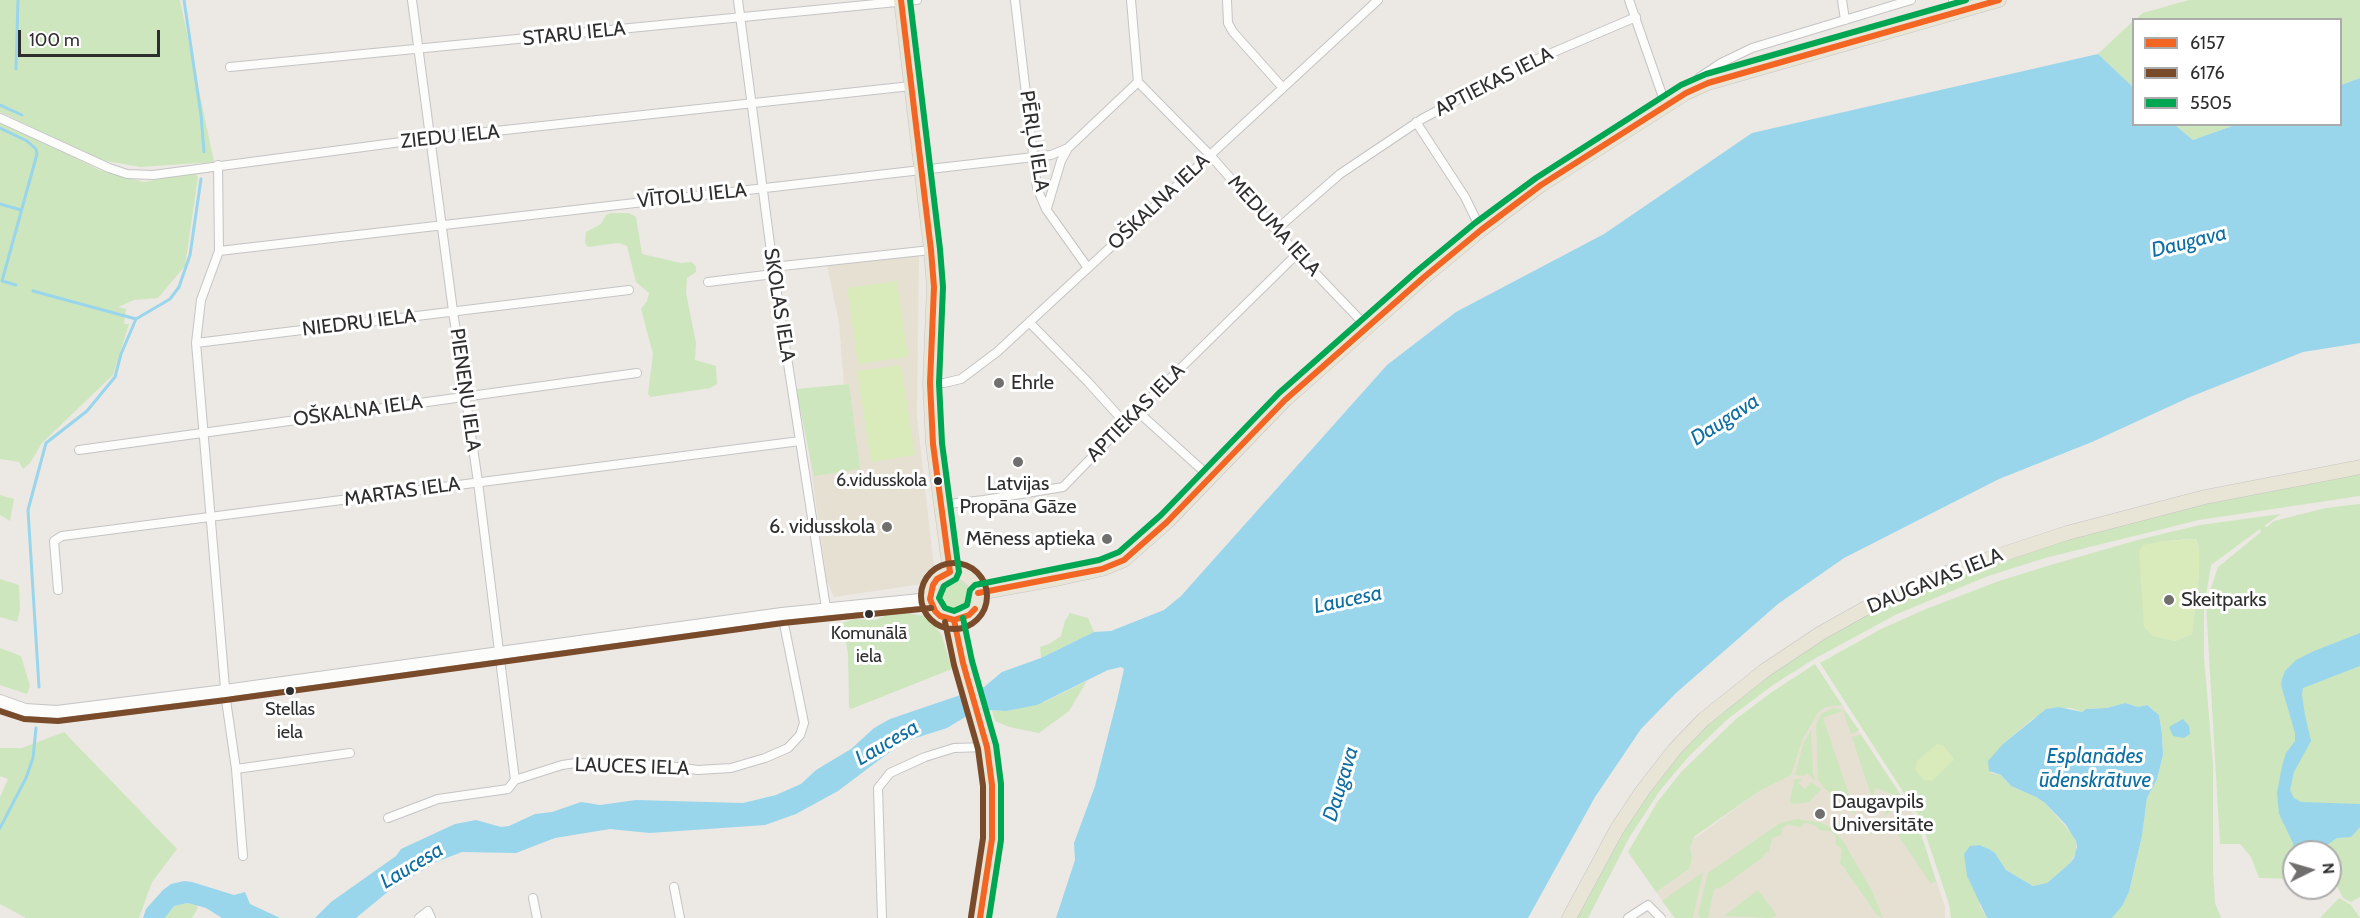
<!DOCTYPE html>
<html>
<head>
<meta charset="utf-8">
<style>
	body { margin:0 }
	#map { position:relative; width:2360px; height:918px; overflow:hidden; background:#ece8e4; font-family:Cabin,sans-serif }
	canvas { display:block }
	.legend { position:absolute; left:2132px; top:18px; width:210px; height:108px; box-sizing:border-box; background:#fff; border:2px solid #ababab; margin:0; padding:8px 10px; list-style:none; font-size:18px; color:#2e2e2e }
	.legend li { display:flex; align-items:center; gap:12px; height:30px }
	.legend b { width:30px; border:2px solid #ababab }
	.north { position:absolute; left:2282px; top:840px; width:60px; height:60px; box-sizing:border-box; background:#fff; border:2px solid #ababab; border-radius:50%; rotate:85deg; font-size:16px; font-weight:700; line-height:24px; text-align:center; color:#2e2e2e }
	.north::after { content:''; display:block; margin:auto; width:21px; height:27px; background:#706f6e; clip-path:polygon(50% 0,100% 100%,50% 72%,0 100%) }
	.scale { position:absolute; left:18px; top:30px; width:142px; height:27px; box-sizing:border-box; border:3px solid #2e2e2e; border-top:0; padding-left:8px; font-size:18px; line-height:21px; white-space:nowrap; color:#2e2e2e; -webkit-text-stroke:4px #fff; paint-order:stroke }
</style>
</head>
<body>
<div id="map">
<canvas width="2360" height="918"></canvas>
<ul class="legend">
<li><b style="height:8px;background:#f26522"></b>6157</li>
<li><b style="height:8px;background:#7a4b2a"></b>6176</li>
<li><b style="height:8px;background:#00a651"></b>5505</li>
</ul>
<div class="north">N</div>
<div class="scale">100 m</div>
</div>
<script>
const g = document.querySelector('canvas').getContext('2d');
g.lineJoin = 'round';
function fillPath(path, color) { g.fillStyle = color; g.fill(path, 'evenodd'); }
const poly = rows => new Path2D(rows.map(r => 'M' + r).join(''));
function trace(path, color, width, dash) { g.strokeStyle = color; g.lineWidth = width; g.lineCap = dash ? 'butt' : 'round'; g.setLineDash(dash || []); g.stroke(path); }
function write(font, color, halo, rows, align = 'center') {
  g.font = font + ' Cabin,sans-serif'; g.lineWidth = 6; g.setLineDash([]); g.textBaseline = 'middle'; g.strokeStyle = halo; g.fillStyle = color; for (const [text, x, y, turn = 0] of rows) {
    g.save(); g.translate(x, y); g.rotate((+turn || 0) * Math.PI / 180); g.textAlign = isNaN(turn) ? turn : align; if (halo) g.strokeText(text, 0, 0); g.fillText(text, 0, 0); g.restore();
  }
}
const education = poly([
	[919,255,917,417,935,577,929,583,834,597,827,581,800,391,844,386,839,323,827,265],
	[1834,704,1842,705,1916,819,1945,907,1945,918,1675,918,1656,892,1691,841,1761,790,1818,713,1826,707]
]);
const green = poly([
	[0,0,180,0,214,162,141,167,100,160,0,112],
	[2189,0,2360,0,2360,78,2341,85,2340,20,2136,19,2143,13],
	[2133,21,2133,87,2098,54],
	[0,123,57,148,99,170,144,182,195,172,198,177,185,266,158,298,134,300,118,307,126,309,124,324,129,324,113,375,42,443,30,463,23,469,19,462,0,459],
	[2175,125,2235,125,2193,140],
	[611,213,629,213,636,217,642,254,681,263,691,262,696,266,696,272,687,278,686,293,696,343,695,360,716,366,717,384,710,388,651,397,648,394,653,354,641,309,647,301,649,293,636,282,627,246,618,243,588,247,585,243,586,232,601,224,606,215],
	[849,384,860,469,814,476,796,389],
	[2360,473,2360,496,2199,520,2045,558,1988,576,1897,614,1814,659,1773,685,1729,718,1690,755,1661,789,1629,838,1588,918,1575,918,1613,846,1647,792,1693,738,1750,688,1807,648,1856,619,1943,580,2061,541,2212,502],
	[0,495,14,499,10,521,0,515],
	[2360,504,2360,897,2351,902,2343,898,2336,884,2330,883,2330,852,2294,852,2294,879,2259,878,2251,857,2240,844,2220,844,2206,604,2218,567,2261,532,2260,529,2211,565,2204,608,2204,657,2213,764,2213,871,2215,903,2221,918,2112,918,2129,892,2142,836,2147,798,2157,779,2163,755,2162,734,2159,715,2147,705,2138,707,2125,703,2107,708,2086,709,2082,712,2071,708,2051,708,2031,720,2003,744,1991,773,2001,775,2011,786,2036,797,2045,803,2072,834,2076,841,2076,853,2069,864,2047,883,2033,886,2006,870,1995,853,1985,847,1975,845,1980,906,1987,918,1951,918,1949,904,1920,818,1820,663,1881,629,1926,609,1999,581,2054,564,2141,539,2200,525,2281,514,2264,526,2267,527,2274,521,2326,508],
	[2189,539,2196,539,2199,549,2199,573,2192,634,2175,641,2152,635,2158,542],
	[0,579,19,585,20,610,17,622,0,617],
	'937 597a17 17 0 1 1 34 0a17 17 0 1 1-34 0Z',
	[903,612,924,616,933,622,942,636,952,669,851,709,849,707,848,653,842,623,855,619,876,620,888,614],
	[1070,613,1088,618,1094,632,1041,658,1040,647,1049,644,1061,636,1065,621],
	[0,648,21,656,30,686,27,694,0,685],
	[1815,664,1842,705,1826,707,1818,713,1803,738,1791,775,1761,790,1695,836,1690,847,1692,859,1689,869,1656,892,1628,852,1658,801,1682,771,1736,719,1772,692],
	[1087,681,1069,711,1039,733,1009,727,995,721,992,710,998,711,1044,702],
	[1833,708,1843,710,1848,715,1859,730,1851,734,1843,711,1823,718,1856,815,1823,787,1818,780,1816,725,1821,714],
	[1811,730,1813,771,1815,781,1807,773,1804,776,1795,775,1803,744],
	[64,732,177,849,152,882,139,918,26,918,0,904,0,797,8,779,0,776,0,748,22,748],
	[1861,735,1910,809,1909,810,1904,803,1884,816,1892,794,1876,788,1872,798,1852,737],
	[1794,779,1802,779,1798,783,1805,789,1811,782,1821,789,1809,802,1794,804,1790,802],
	[1797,819,1822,823,1831,828,1843,841,1871,889,1883,918,1877,915,1846,871,1846,869,1840,864,1842,849,1835,844,1836,837,1831,831,1819,830,1815,825,1805,823,1800,827,1788,825,1782,828,1781,835,1772,838,1769,852,1766,852,1762,858,1719,889,1717,887,1714,890,1708,918,1701,918,1698,914,1708,873,1780,823],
	[1913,819,1916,819,1936,881,1931,884,1896,832],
	[1703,872,1693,918,1675,918,1662,901],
	[1758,890,1777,915,1772,918,1724,916],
	[2339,898,2351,905,2360,918,2320,918],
	[188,903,196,905,198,908,192,918,165,918,174,906]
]);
const pitch = poly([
	[897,281,908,357,858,364,847,288],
	[901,365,915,455,871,462,857,371],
	[2195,539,2199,549,2199,573,2192,634,2175,641,2151,635,2144,627,2139,552,2143,545,2158,542],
	[1937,744,1943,745,1953,758,1953,761,1932,781,1924,780,1915,770,1917,761]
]);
const water = poly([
	[2098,54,2133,87,2134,124,2175,125,2193,140,2235,125,2340,124,2341,85,2360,78,2360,343,2303,352,2190,397,2092,442,1999,479,1844,558,1778,604,1676,693,1641,729,1595,797,1528,918,1056,918,1075,860,1074,843,1095,786,1117,700,1124,669,1121,667,1108,670,1037,705,1006,711,987,710,967,716,947,728,903,742,838,791,796,814,765,825,650,833,610,829,555,838,516,853,462,852,436,862,390,890,356,918,315,918,331,902,396,856,401,849,455,824,476,820,501,827,509,826,535,814,552,812,581,802,600,805,636,800,743,803,776,795,801,784,816,770,851,749,874,728,890,719,984,687,1002,672,1041,658,1094,632,1111,631,1164,610,1181,596,1387,365,1456,312,1604,234,1752,133],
	[2360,633,2360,666,2303,688,2302,695,2305,715,2311,741,2294,772,2290,790,2294,798,2301,802,2360,804,2360,827,2351,837,2337,838,2317,852,2294,853,2293,843,2279,814,2277,793,2282,766,2286,753,2295,741,2295,733,2281,685,2282,679,2285,671,2296,660,2314,651],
	[2125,703,2138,707,2147,705,2159,715,2162,734,2163,755,2157,779,2147,798,2142,836,2129,892,2122,906,2112,918,1987,918,1967,876,1964,854,1970,846,1979,845,1989,849,1995,853,2006,870,2033,886,2047,883,2069,864,2074,858,2077,847,2076,841,2066,825,2045,803,2036,797,2011,786,2001,775,1989,771,1988,761,2003,744,2046,709,2059,707,2082,712,2086,709,2107,708],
	[2183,719,2189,726,2190,734,2184,738,2173,736,2169,727],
	[184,881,192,882,234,895,245,892,250,904,280,918,222,918,206,908,188,903,174,906,165,918,143,918,146,909,163,890,171,884]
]);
const stream = poly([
	[184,0,201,115,204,152],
	[16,69,18,0],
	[0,105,22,115],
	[0,128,27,141,36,149,37,154,2,281],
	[0,204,21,210],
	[2,281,16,285],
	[33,291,136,319],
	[39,687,28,510,46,443,87,411,115,377,121,354,136,319,170,299,179,287,190,255,201,179],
	[0,828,26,778,33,758,36,728]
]);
const street = poly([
	[412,0,453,311,478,482,515,780],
	[738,0,773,267,826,608],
	[1015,0,1037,188,1046,209,1088,268],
	[1131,0,1138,82,1210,155,1297,254,1366,326],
	[1227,0,1228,23,1233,32,1283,88],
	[1629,0,1666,106],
	[1842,0,1845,20],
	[1953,0,1956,11],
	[230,67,917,0],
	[1688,90,1700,77,1721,63,1752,48,1911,0],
	[0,118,109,168,127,174,153,175,431,138,911,86],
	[1416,122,1465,197,1481,230],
	[218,165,219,251,201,300,196,343,226,700,236,769,243,856],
	[1047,208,1061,161,1068,148],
	[1277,229,1340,174,1422,119,1514,69,1636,17],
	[219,251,1051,155,1068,148,1138,82],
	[773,267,931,250],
	[708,282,774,274],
	[1029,322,1088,382,1125,423],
	[196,343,629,290],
	[930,383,944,383,961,379,997,352,1378,0],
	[1137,411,1210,477],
	[79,450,637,373],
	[941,505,984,500,1063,487,1137,411,1297,254],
	[58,590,54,541,62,536,800,441],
	[236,769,350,753],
	[388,818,438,799,508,789,515,780,562,765,576,763,661,765,698,770,731,768,765,758,788,748,800,735,804,723,782,614],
	[674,887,680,918],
	[533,898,537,918],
	[419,918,428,911,431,918],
	[882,918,878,788,890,773,925,757,954,748,987,747],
	[1628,918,1648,905,1661,918]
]);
const secondary = poly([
	[0,701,25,710,57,712,225,691,782,614,930,599]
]);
const primary = poly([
	[901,0,931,250,934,287,930,383,933,444,950,572],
	'930 596a24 24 0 1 1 48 0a24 24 0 1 1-48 0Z',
	[978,593,1061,578,1102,569,1124,560,1167,522,1285,400,1423,278,1481,230,1541,185,1686,93,1708,83,1999,0],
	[954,620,963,663,987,747,992,785,992,839,980,918],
	[1569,918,1617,829,1643,790,1675,749,1704,719,1764,671,1821,633,1864,609,1949,572,2067,533,2205,497,2360,467]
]);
const bus1 = poly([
	[901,0,931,250,934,287,930,383,933,444,950,572],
	[950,572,937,579,933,585,930,599,935,611,940,616,954,620,969,615,975,609],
	[978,593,1102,569,1124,560,1167,522,1285,400,1423,278,1481,230,1541,185,1686,93,1708,83,1999,0],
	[954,620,963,663,987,747,992,785,992,839,980,918]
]);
const bus2 = poly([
	'921 596a33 33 0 1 1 66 0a33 33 0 1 1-66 0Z',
	[945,622,954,665,978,749,983,786,983,838,971,917],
	[0,711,24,719,58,721,226,700,783,623,931,608]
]);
const bus3 = poly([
	[910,0,940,249,943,287,939,383,942,443,959,572,956,579,944,586,939,598,945,608,954,611,967,605,970,590,975,585,1099,560,1119,552,1161,515,1279,393,1417,271,1475,223,1536,178,1681,85,1706,74,1966,0],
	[963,618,972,661,996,745,1001,784,1001,840,989,918]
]);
const markers = [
	[999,383,6,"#706f6e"],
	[1018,462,6,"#706f6e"],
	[938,481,5,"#2e2e2e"],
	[887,527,6,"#706f6e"],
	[1107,539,6,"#706f6e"],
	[2169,600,6,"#706f6e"],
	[869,614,5,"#2e2e2e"],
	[290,691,5,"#2e2e2e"],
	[1820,814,6,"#706f6e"]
];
const busNames = [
	["6.vidusskola",927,481,"right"],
	["Komunālā",869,634],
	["iela",869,657],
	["Stellas",290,710],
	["iela",290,733]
];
const streetNames = [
	["STARU IELA",574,34,-6],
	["APTIEKAS IELA",1494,82,-27],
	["ZIEDU IELA",450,137,-6],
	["PĒRĻU IELA",1034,141,81],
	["VĪTOLU IELA",692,196,-6],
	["OŠKALNA IELA",1159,202,-43],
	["MEDUMA IELA",1274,226,48],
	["SKOLAS IELA",779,305,81],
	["NIEDRU IELA",359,323,-7],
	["PIENEŅU IELA",465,390,82],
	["OŠKALNA IELA",358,411,-8],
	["APTIEKAS IELA",1136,413,-45],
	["MARTAS IELA",402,492,-8],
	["DAUGAVAS IELA",1935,581,-22],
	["LAUCES IELA",632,767,2]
];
const poiNames = [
	["Ehrle",1011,383],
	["Latvijas",1018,484,"center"],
	["Propāna Gāze",1018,507,"center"],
	["6. vidusskola",875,527,"right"],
	["Mēness aptieka",1095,539,"right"],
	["Skeitparks",2181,600],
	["Daugavpils",1832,802],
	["Universitāte",1832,825]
];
const waterNames = [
	["Daugava",2189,242,-14],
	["Daugava",1725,420,-33],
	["Laucesa",1348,600,-12],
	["Laucesa",887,743,-30],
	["Esplanādes",2095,757],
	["ūdenskrātuve",2095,781],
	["Daugava",1341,784,-73],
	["Laucesa",412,866,-31]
];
fillPath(education, '#e6e0d3');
fillPath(green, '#cee6be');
fillPath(pitch, '#d9eabb');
fillPath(water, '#99d6ec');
trace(stream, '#99d6ec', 3);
trace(street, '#c5c4c5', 10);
trace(secondary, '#c5c4c5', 14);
trace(primary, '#c6c5c4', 15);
trace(street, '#fcfcfb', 8);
trace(secondary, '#fcfcfb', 12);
trace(primary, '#e8e4d6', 14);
trace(bus1, '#f26522', 6);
trace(bus2, '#7a4b2a', 6);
trace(bus3, '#00a651', 6);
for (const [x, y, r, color] of markers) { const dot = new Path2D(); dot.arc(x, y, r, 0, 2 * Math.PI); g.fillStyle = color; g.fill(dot); trace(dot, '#fff', 2); }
write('18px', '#2e2e2e', '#fff', busNames);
write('20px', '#2e2e2e', '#fff', streetNames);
write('20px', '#2e2e2e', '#fff', poiNames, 'left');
write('italic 21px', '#0d6fa3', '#fff', waterNames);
</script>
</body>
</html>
